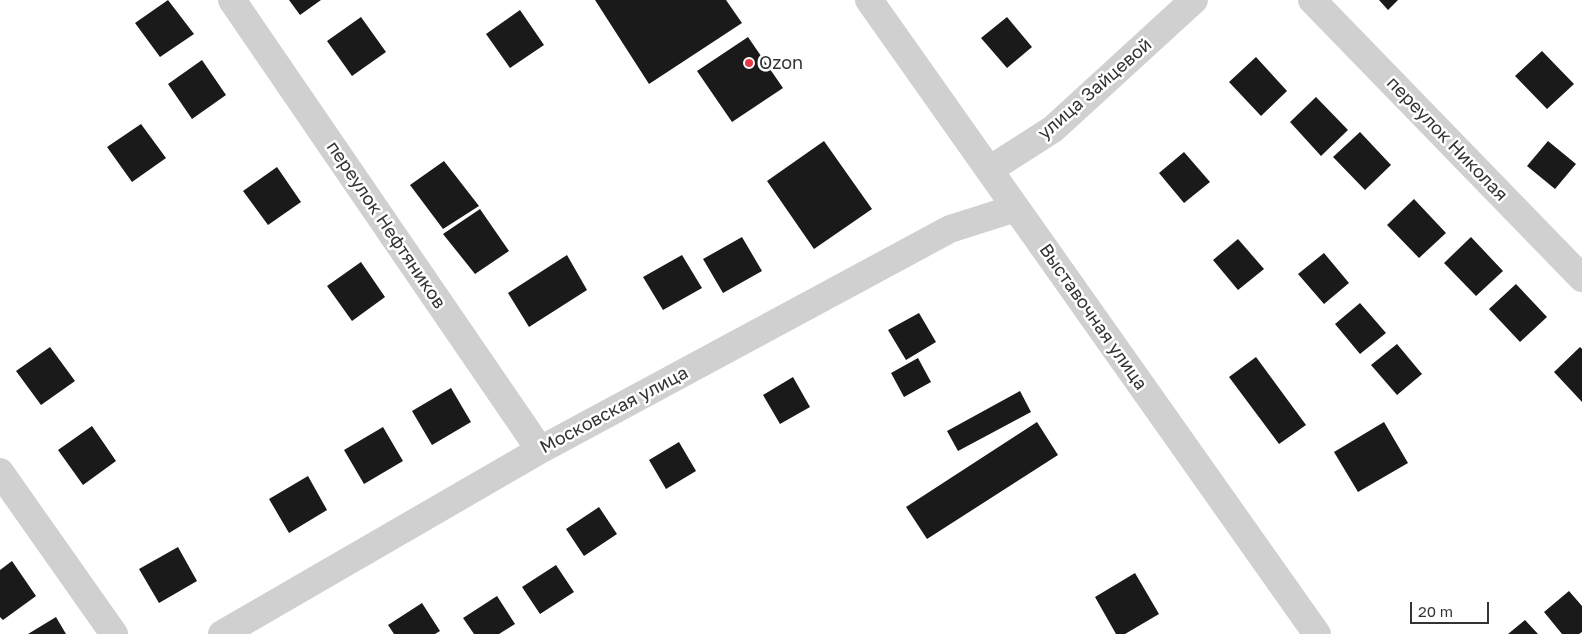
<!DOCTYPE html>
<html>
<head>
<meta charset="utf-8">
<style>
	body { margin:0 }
	#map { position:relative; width:1582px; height:634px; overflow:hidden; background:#fff; font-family:"Golos Text",sans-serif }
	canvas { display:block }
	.scale { position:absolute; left:1410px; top:602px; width:79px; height:22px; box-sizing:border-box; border:2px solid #333; border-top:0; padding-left:6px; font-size:15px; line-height:18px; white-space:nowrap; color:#333; -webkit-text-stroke:4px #fff; paint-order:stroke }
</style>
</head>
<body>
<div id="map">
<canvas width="1582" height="634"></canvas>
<div class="scale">20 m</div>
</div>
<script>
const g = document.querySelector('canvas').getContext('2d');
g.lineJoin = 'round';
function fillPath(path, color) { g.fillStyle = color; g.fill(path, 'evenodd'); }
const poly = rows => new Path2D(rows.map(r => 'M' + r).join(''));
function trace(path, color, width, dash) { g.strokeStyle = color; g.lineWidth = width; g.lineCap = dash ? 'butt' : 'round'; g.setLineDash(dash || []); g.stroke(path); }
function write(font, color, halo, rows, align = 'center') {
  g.font = font + ' "Golos Text",sans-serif'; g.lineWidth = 5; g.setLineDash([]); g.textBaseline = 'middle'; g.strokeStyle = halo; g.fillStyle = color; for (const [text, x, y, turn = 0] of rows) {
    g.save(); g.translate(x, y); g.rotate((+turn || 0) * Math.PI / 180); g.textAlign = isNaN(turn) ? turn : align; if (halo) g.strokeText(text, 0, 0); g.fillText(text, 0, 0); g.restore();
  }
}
const building = poly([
	[168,0,194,34,160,57,135,23],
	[289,0,321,0,300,15],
	[595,0,726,0,742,23,649,84],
	[1379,0,1398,0,1388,10],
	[520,10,544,45,510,68,486,34],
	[361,17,386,52,352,76,327,41],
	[1007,17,1032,47,1007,68,981,38],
	[748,37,783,88,732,122,697,71],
	[1542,51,1574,84,1547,109,1515,76],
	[1256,57,1287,91,1261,116,1229,82],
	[202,60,226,95,192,119,168,84],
	[1316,97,1348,130,1321,156,1290,122],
	[141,124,166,158,132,182,107,147],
	[1360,132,1391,165,1365,190,1333,157],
	[824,141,872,209,814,249,767,181],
	[1548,141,1576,164,1555,189,1527,166],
	[1184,152,1210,182,1184,203,1159,173],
	[444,161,479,206,443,229,410,185],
	[277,167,301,202,268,225,243,191],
	[1414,199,1446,233,1419,258,1387,225],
	[480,209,509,251,475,274,443,234],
	[742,237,762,271,723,293,703,259],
	[1471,237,1503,271,1476,296,1444,263],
	[1238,239,1264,269,1238,290,1213,260],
	[1324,253,1349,283,1324,304,1298,274],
	[567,255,587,290,529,327,508,293],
	[682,255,702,288,663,310,643,277],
	[361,262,385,297,352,321,327,286],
	[1516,284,1547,317,1520,342,1489,309],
	[1360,303,1386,333,1360,354,1335,324],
	[919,313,936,342,906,360,888,330],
	[1397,344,1422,374,1397,395,1371,365],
	[50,347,75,381,41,405,16,371],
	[1580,347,1582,349,1582,402,1554,372],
	[1256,357,1306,425,1279,444,1229,377],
	[918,358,931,382,904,397,891,373],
	[793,377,810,407,780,424,763,395],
	[451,388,471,422,432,445,412,411],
	[1020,391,1031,412,958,451,947,431],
	[1037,422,1058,455,927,539,906,507],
	[1384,422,1408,463,1358,492,1334,452],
	[92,426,116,461,83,485,58,450],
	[383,427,403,461,364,484,344,450],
	[679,442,696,471,666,489,649,460],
	[308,476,327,510,289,533,269,499],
	[599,507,617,534,584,556,566,529],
	[178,547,197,581,159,603,139,569],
	[12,561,36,596,3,620,0,617,0,570],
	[556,565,574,592,540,614,522,587],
	[1135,573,1159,614,1125,634,1116,634,1095,597],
	[1569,591,1582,606,1582,632,1579,634,1562,634,1544,612],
	[497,596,515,624,499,634,474,634,463,618],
	[422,603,440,631,435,634,394,634,388,625],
	[56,617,66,634,28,634],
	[1525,620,1538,634,1508,634]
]);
const minor = poly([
	[232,0,540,450],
	[869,0,1317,634],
	[1312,0,1582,278],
	[989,170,1053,129,1194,0],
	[0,472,114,634],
	[222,634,540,450,950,229,1016,208]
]);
const markers = [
	[749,63,5,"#e63946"]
];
const poiNames = [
	["Ozon",759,63]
];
const streetNames = [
	["улица Зайцевой",1095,89,-41],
	["переулок Николая",1447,139,46],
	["переулок Нефтяников",386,225,56],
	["Выставочная улица",1093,317,55],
	["Московская улица",614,410,-28]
];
fillPath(building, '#1a1a1a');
trace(minor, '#d0d0d0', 28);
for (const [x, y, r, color] of markers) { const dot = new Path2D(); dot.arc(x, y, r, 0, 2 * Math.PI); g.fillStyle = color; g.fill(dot); trace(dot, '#fff', 2); }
write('18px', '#333', '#fff', poiNames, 'left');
write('18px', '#333', '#fff', streetNames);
</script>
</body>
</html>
